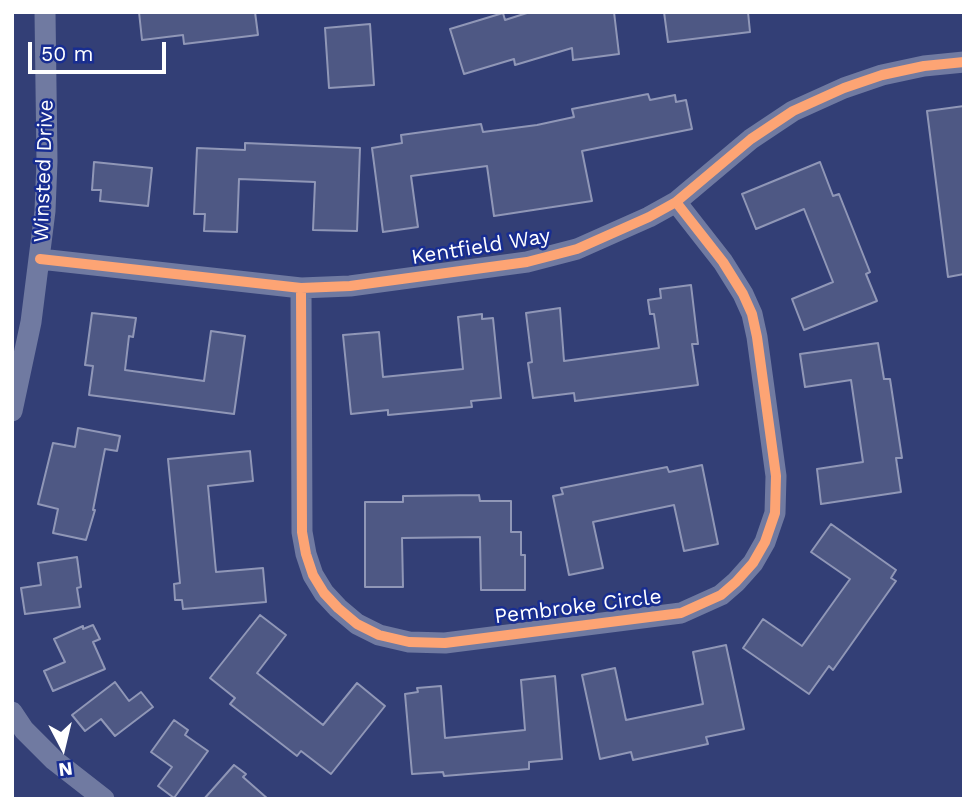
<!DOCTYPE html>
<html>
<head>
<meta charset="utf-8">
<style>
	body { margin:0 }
	#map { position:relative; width:976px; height:811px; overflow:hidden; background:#333f76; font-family:"Work Sans",sans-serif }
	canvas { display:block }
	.frame { position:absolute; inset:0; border:14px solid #fff; pointer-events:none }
	.north { position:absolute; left:28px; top:713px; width:70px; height:70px; -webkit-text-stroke:5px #182d91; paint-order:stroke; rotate:173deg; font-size:19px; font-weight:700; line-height:28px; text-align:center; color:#fff }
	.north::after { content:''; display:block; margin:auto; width:24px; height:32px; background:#fff; clip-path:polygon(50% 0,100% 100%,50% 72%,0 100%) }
	.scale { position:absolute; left:28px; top:42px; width:138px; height:32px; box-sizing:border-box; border:4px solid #fff; border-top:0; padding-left:9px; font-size:21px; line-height:24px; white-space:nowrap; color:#fff; -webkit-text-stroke:5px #182d91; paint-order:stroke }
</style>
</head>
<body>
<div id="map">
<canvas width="976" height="811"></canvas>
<div class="frame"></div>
<div class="north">N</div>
<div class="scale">50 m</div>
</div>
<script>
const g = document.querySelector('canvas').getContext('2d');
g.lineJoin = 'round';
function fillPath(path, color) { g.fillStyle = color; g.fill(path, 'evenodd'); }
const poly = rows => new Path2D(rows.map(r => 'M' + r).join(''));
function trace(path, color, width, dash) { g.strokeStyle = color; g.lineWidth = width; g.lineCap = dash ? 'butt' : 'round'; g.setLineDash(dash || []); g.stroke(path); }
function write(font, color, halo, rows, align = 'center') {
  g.font = font + ' "Work Sans",sans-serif'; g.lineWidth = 5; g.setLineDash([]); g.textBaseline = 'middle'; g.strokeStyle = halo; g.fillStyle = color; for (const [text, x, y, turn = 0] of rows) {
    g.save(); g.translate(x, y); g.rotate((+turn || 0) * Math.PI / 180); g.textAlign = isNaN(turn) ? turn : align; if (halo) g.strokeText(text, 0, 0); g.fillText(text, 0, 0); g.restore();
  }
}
const building = poly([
	[139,12,255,12,258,35,184,44,183,35,142,40,139,12],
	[530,12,614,12,619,54,573,60,572,48,515,65,514,59,464,74,450,29,503,13,505,20,530,12],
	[664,12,748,12,750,32,668,42,664,12],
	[370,24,374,85,329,88,325,28,370,24],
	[648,94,650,100,675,95,676,102,686,100,692,129,582,151,592,201,494,216,487,166,411,176,418,227,383,232,372,148,402,143,401,135,481,124,483,132,537,125,574,117,572,109,648,94],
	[964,106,964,274,948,277,927,111,964,106],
	[245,143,360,148,357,231,313,230,315,182,239,179,237,232,204,231,205,214,194,214,197,148,245,150,245,143],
	[94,162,152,168,148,206,100,201,101,190,92,190,94,162],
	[820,162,833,196,839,194,870,272,866,274,877,301,804,330,792,299,833,282,804,209,756,229,742,194,820,162],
	[691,285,698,344,692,344,698,385,575,401,574,393,533,398,528,363,532,362,526,313,560,308,564,361,659,348,654,314,650,314,648,300,661,298,660,289,691,285],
	[92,313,136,318,133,337,129,336,125,370,204,381,211,331,245,336,234,414,89,395,93,366,85,365,92,313],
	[482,314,482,319,493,318,501,398,471,401,472,407,388,415,388,410,351,414,343,335,379,332,383,377,463,369,458,317,482,314],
	[878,343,884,379,890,379,902,458,896,458,901,492,821,504,817,469,863,462,851,380,805,387,800,354,878,343],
	[78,428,120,436,117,451,105,449,93,510,95,510,86,540,53,533,58,509,38,504,53,443,75,447,78,428],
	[250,451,253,481,208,486,216,572,263,568,266,602,183,609,182,600,175,600,174,584,180,583,168,459,250,451],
	[702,465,718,544,684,551,674,505,593,522,603,568,569,575,553,496,563,494,561,488,667,467,669,472,702,465],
	[479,495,480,501,511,501,511,532,521,532,521,555,525,555,525,590,481,590,480,537,402,538,403,587,365,587,365,502,403,502,403,496,479,495],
	[831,524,896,570,891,578,896,581,833,670,829,666,809,694,743,648,763,619,802,646,850,579,811,552,831,524],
	[77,557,81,587,77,588,80,607,25,614,21,588,41,585,38,563,77,557],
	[260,615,286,635,257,673,323,725,357,683,385,706,331,774,301,751,297,756,230,704,235,698,210,678,260,615],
	[93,625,100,639,93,642,105,669,53,691,44,671,65,662,54,639,83,626,83,629,93,625],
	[726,645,744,729,706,737,708,744,633,760,631,752,600,759,582,675,615,668,626,720,703,704,693,652,726,645],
	[555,676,562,759,529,762,529,769,444,776,443,772,412,774,405,694,418,692,417,688,441,686,445,738,525,730,521,680,555,676],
	[115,682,129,701,141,692,153,707,115,736,101,719,85,731,72,715,115,682],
	[174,720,188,730,185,735,208,751,174,798,158,786,172,767,151,752,174,720],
	[234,765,246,774,243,777,268,799,204,799,234,765]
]);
const minor = poly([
	[40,259,301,288,350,286,527,262,577,249,649,217,676,202,751,139,793,111,844,88,882,75,924,66,964,62],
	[301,288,302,532,306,554,313,575,324,593,338,608,357,624,379,635,409,642,445,643,681,613,721,595,736,582,753,563,765,542,775,513,776,476,757,337,752,314,743,294,723,262,676,202],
	[12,411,31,322,45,211,47,161,45,12],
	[12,712,24,730,54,760,104,799]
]);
const cycleway = poly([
	[40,259,301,288,350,286,527,262,577,249,649,217,676,202,751,139,793,111,844,88,882,75,924,66,964,62],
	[301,288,302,532,306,554,313,575,324,593,338,608,357,624,379,635,409,642,445,643,681,613,721,595,736,582,753,563,765,542,775,513,776,476,757,337,752,314,743,294,723,262,676,202]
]);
const streetNames = [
	["Winsted Drive",44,171,-88],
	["Kentfield Way",481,247,-9],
	["Pembroke Circle",578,607,-7]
];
fillPath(building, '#4e5884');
trace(building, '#9097b7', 2);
trace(minor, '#707aa1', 21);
trace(cycleway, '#fda474', 10);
write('21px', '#fff', '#182d91', streetNames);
</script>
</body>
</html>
